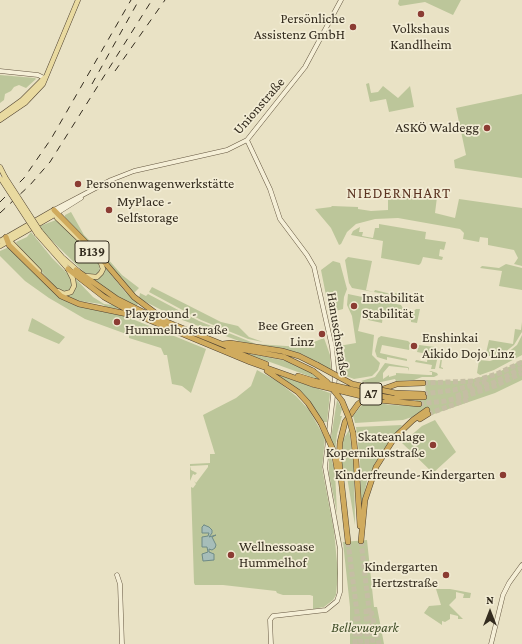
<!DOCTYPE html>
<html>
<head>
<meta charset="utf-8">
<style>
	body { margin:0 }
	#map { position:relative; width:522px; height:644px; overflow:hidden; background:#e9e2c5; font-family:"Crimson Pro",serif }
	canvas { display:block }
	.north { position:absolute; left:470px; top:592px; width:40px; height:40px; -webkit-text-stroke:3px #f2ecd4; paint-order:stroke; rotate:0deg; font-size:11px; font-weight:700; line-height:16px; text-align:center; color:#342c1f }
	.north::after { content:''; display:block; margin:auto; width:14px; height:18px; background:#342c1f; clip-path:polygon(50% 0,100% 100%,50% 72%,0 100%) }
</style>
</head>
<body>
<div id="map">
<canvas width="522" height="644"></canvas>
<div class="north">N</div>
</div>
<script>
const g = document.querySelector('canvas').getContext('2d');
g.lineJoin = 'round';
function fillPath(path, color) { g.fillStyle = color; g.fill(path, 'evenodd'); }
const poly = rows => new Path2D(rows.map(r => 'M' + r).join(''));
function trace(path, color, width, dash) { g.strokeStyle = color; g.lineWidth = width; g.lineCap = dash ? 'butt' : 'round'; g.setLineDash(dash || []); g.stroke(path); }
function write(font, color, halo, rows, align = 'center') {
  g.font = font + ' "Crimson Pro",serif'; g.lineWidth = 3.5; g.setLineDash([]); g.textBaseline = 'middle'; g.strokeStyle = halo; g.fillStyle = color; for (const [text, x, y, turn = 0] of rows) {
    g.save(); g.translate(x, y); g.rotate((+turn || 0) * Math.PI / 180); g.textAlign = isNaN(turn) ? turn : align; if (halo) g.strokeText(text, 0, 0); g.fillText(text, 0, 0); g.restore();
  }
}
const green = poly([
	[399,0,461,0,453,15,425,2,400,6,398,4],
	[0,75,35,78,36,79,26,88,19,85,14,87,11,91,5,94,4,100,0,103],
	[369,83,371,93,378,92,383,86,398,98,410,86,414,107,389,112,386,99,370,102,366,84],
	[522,94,522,178,455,168,454,160,466,155,456,108],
	[388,194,437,197,435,213,455,218,459,199,522,208,522,266,514,264,518,258,514,250,488,245,488,238,480,237,479,242,463,239,464,233,460,229,398,218,375,219,356,224,347,232,341,244,339,245,331,228,315,209,331,207,332,206,358,207,358,209,371,211,388,210],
	[71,212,84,235,107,258,122,275,139,288,134,293,100,254,65,217,65,215],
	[56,220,92,254,100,265,99,273,95,275,85,273,43,232,40,226],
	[379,224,426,232,425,239,446,242,444,250,440,249,439,256,443,257,442,260,423,257,421,263,419,265,381,258,383,241,351,235,353,231,360,227,359,232,363,232,362,236,373,238,375,228,379,228],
	[31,232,52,258,69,275,73,283,71,290,66,292,57,289,17,244,16,242,27,237],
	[9,247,62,298,72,304,120,314,206,349,191,393,182,386,172,384,167,355,164,355,161,348,129,338,129,335,85,319,49,298,25,281,0,256,0,251],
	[348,257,372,261,366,290,374,292,375,290,395,295,395,293,407,295,407,298,415,299,416,295,418,296,417,300,352,288,349,283,345,260],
	[333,261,340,263,347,289,344,297,343,309,332,312,339,346,356,343,352,316,347,305,348,294,401,305,405,312,408,313,412,313,416,309,420,309,417,323,411,322,411,320,391,318,391,316,383,315,382,323,368,320,370,313,362,311,358,331,374,335,372,355,380,363,378,370,372,376,354,379,346,376,343,372,334,336,321,270],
	[506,264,522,268,522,290,499,286,502,271,480,268,482,266,499,268],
	[104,266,126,293,138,303,137,306,108,292,92,279,96,279],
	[75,278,93,297,104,304,113,305,120,309,107,307,101,304,72,300,64,296,71,294,75,289],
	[152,287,221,322,238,326,249,337,263,342,248,339,201,320,149,292],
	[140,293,146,296,148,294,199,321,256,344,301,347,324,338,330,355,331,370,302,354,275,347,256,344,248,343,239,341,177,318,142,300,139,298],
	[32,318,41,323,65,337,59,344,28,331],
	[522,322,522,332,514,345,500,356,494,357,464,351,486,353,489,340,513,344,515,329,521,330],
	[522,335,522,355,494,370,480,375,477,373,479,360,490,361,502,357,517,345],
	[381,336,408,341,410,343,409,350,382,345,380,353,407,359,407,361,387,357,387,360,377,357,375,351,378,338],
	[419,345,435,347,434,354,437,354,438,351,443,351,441,367,443,368,443,369,439,368,442,352,439,351,435,369,431,369,432,365,415,362,416,360,427,362,428,354,417,352],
	[245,353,287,361,303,367,320,380],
	[522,360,522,380,495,393,431,415,427,407,415,416,403,420,355,423,353,416,365,401,391,405,419,406,419,402,415,400,426,399,425,380,458,381,473,379,497,373],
	[385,363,408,367,409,368,409,371,408,368,389,366,383,373,383,379,389,375,389,377,396,375,396,373,428,375,432,375,432,372,429,372,431,371,437,373,438,375,434,377,422,377,414,380,396,381,395,379,367,385,367,383,361,381,375,377],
	[257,370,277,381,296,396,309,410,325,438,322,468,334,531,338,573,336,595,333,600,324,607,313,609,313,596,310,595,283,595,277,593,276,591,223,585,195,585,194,583,191,487,193,488,196,484,194,481,196,483,208,467,208,465,190,466,191,470,197,473,195,475,193,474,190,481,190,464,210,463,210,454,215,454,203,415,236,398,251,386],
	[276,374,330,393,327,422,323,422,313,407],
	[337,400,342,409,340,416,342,416,337,434,335,451,331,438],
	[435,420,456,452,433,473,402,443,422,426],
	[402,425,375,463,367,481,361,509,360,461,356,427],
	[349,430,354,464,355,525,347,477,342,466,342,457,343,440],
	[329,450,335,472,337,513,329,474],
	[367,540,374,607,377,607,384,644,350,644,350,607,343,542],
	[436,589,450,589,471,593,470,598,463,598,464,594,456,592,456,598,449,605,463,619,458,619,458,616,450,614,450,619,445,622,442,621,442,625,424,613,429,606,441,605]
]);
const water = poly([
	[204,525,209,527,212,530,212,533,209,537,216,535,212,537,216,545,215,548,212,550,209,549,209,552,214,554,214,560,203,561,202,554,208,552,207,547,202,547,202,537,208,536,209,533,202,533,202,527,204,525]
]);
const highwayTunnel = poly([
	[423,383,474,381,497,374,522,362],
	[423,394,454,390,487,381],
	[456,396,495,382,522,368],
	[419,404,445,401,466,396,495,386,522,373],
	[428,414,469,399],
	[361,541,373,644],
	[348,542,361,644],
	[366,609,367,644],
	[371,611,379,644],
	[355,644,356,616]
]);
const secondary = poly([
	[0,71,38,75,44,78],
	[247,140,270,189,280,219,307,255,314,267,332,347,335,378,325,467,340,549,340,592,337,601,326,610,273,616,270,620,271,644],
	[54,210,111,180,134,171,227,150,247,140,305,67,341,0],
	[54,215,81,198],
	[117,575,120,584,122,644],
	[491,644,503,595,509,583,522,565]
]);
const primary = poly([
	[0,116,22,100,44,78],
	[0,120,25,103,43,84,78,0],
	[0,167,5,177],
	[40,231,62,257,78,271],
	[37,234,68,269,73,279,74,286,71,292,64,294,58,291],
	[6,237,39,271],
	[0,241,54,210,57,218,83,243],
	[0,246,54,215],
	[86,276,97,277,101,273,103,269,101,263,90,250]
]);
const highway = poly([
	[54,210,100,257,134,297,166,321],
	[6,237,9,245,61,296,79,304,132,315],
	[68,269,104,297,137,315,250,362,312,384],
	[76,270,117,299,159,320,167,322,229,347,284,357,313,371],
	[223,344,230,343,282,351,299,356,317,365],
	[228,349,266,364],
	[267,371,298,392,308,403,321,423],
	[298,376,314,381],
	[395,393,423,394],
	[385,397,424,397],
	[378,400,419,404],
	[420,419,428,414],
	[353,433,356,460,360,526],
	[334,452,337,469],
	[361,541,365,500,376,467,395,437,413,420,427,410],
	[348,542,339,460,340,442,345,422,358,404,372,393,397,384,423,383]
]);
const rail = poly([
	[115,71,165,0],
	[92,84,139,0],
	[0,202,24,178,51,139,131,0],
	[0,213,30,185,50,162,152,0]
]);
const primaryBridge = poly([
	[5,177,40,231],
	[1,179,37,234]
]);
const highwayBridge = poly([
	[317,365,352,384,395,393],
	[313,371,327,382,342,401,349,418,353,433],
	[314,381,385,397],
	[312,384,378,400],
	[321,423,334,452]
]);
const markers = [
	[421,14,4,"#8b3c33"],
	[353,27,4,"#8b3c33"],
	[487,128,4,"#8b3c33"],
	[78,184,4,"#8b3c33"],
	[109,210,4,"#8b3c33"],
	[354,306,4,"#8b3c33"],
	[117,322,4,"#8b3c33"],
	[322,334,4,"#8b3c33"],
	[414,346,4,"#8b3c33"],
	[433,445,4,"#8b3c33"],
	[503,475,4,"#8b3c33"],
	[231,555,4,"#8b3c33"],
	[446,575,4,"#8b3c33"]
];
const shields = [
	[92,252,34],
	[371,394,22]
];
const shieldNames = [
	["B139",92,252],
	["A7",371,394]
];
const poiNames = [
	["Persönliche",345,19],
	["Assistenz GmbH",345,35],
	["Volkshaus",421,29,"center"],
	["Kandlheim",421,45,"center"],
	["ASKÖ Waldegg",479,128],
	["Personenwagenwerkstätte",86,184,"left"],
	["MyPlace -",117,202,"left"],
	["Selfstorage",117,218,"left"],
	["Instabilität",362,298,"left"],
	["Stabilität",362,314,"left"],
	["Playground -",125,314,"left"],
	["Hummelhofstraße",125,330,"left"],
	["Bee Green",314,326],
	["Linz",314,342],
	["Enshinkai",422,338,"left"],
	["Aikido Dojo Linz",422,354,"left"],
	["Skateanlage",425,437],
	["Kopernikusstraße",425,453],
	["Kinderfreunde-Kindergarten",495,475],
	["Wellnessoase",239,547,"left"],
	["Hummelhof",239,563,"left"],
	["Kindergarten",438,567],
	["Hertzstraße",438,583]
];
const streetNames = [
	["Unionstraße",259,106,-49],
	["Hanuschstraße",338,334,81]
];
const parkNames = [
	["Bellevuepark",365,628]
];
const neighbourhoodNames = [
	["NIEDERNHART",399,193]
];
fillPath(green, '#bcc69a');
fillPath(water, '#a6bdb9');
trace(water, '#6e8a86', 1);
trace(highwayTunnel, '#c5bea4', 5, [5, 2.5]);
trace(secondary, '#645640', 5);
trace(primary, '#514331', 5.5);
trace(highway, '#514331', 6);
trace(secondary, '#f5efd7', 4);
trace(primary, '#e9daa0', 4.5);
trace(highway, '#d0ab5e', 5);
trace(rail, '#342c1f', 1, [7, 7]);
trace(primaryBridge, '#514331', 5.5, []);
trace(highwayBridge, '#514331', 6, []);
trace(primaryBridge, '#e9daa0', 4.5);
trace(highwayBridge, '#d0ab5e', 5);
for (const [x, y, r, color] of markers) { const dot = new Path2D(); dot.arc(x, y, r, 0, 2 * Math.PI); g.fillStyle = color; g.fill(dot); trace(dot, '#f2ecd4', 1.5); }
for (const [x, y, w] of shields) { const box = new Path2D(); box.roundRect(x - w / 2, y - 11, w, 22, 3); g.fillStyle = '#f2ecd4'; g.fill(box); trace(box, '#342c1f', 1); }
write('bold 13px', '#342c1f', null, shieldNames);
write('14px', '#342c1f', '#f2ecd4', poiNames, 'right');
write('14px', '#342c1f', '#f2ecd4', streetNames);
write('italic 14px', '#404e28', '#f2ecd4', parkNames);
g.letterSpacing = '1px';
write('15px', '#5c3523', '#f2ecd4', neighbourhoodNames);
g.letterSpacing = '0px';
</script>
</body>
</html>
